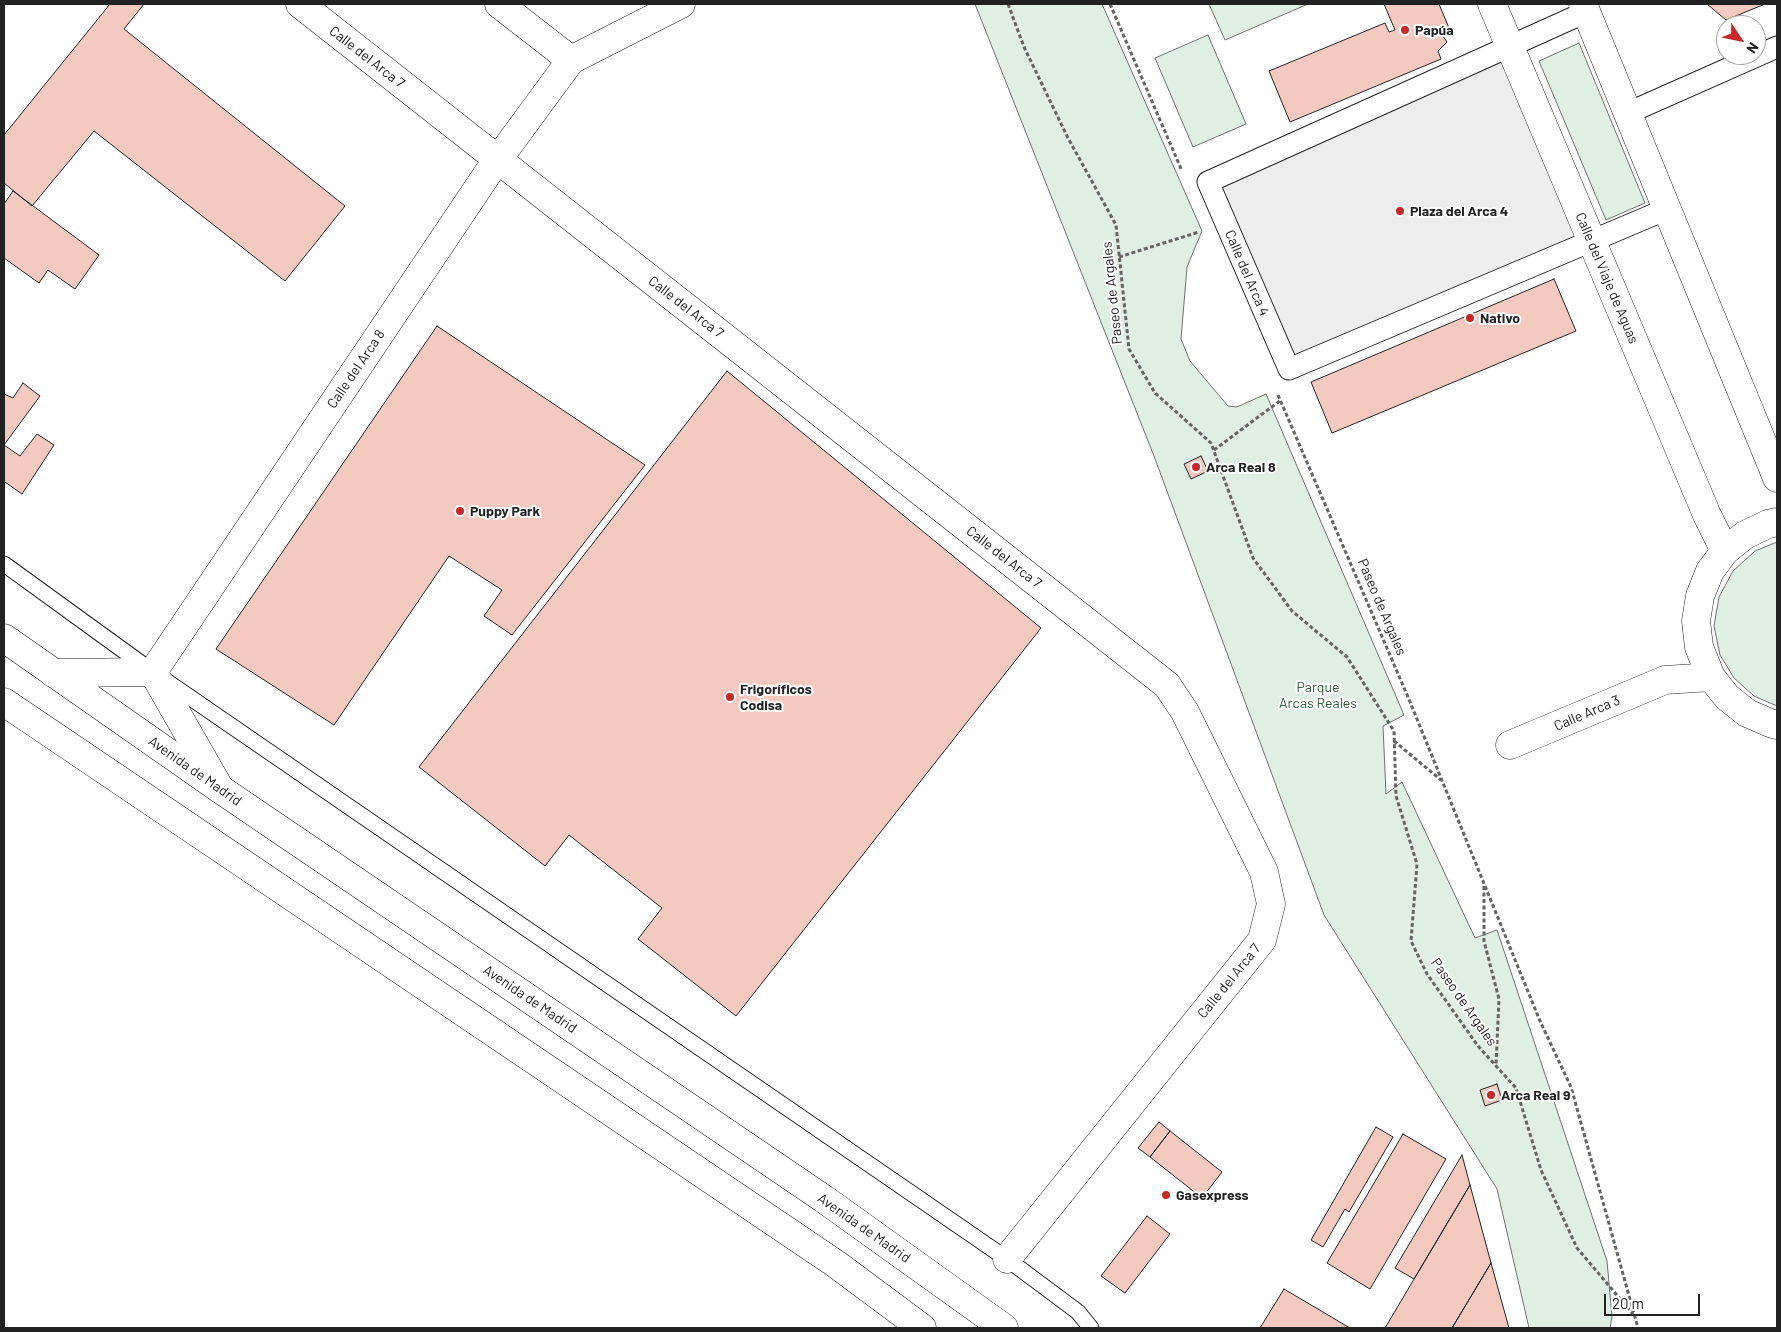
<!DOCTYPE html>
<html>
<head>
<meta charset="utf-8">
<style>
	body { margin:0 }
	#map { position:relative; width:1781px; height:1332px; overflow:hidden; background:#fff; font-family:Barlow,sans-serif }
	canvas { display:block }
	.frame { position:absolute; inset:0; border:5px solid #222; pointer-events:none }
	.north { position:absolute; left:1716px; top:15px; width:50px; height:50px; box-sizing:border-box; background:#fff; border:1px solid #a7a7a7; border-radius:50%; rotate:124deg; font-size:14px; font-weight:700; line-height:20px; text-align:center; color:#222 }
	.north::after { content:''; display:block; margin:auto; width:18px; height:22px; background:#c62828; clip-path:polygon(50% 0,100% 100%,50% 72%,0 100%) }
	.scale { position:absolute; left:1604px; top:1294px; width:96px; height:22px; box-sizing:border-box; border:2px solid #222; border-top:0; padding-left:6px; font-size:15px; line-height:18px; white-space:nowrap; color:#222; -webkit-text-stroke:4px #fff; paint-order:stroke }
</style>
</head>
<body>
<div id="map">
<canvas width="1781" height="1332"></canvas>
<div class="frame"></div>
<div class="north">N</div>
<div class="scale">20 m</div>
</div>
<script>
const g = document.querySelector('canvas').getContext('2d');
g.lineJoin = 'round';
function fillPath(path, color) { g.fillStyle = color; g.fill(path, 'evenodd'); }
const poly = rows => new Path2D(rows.map(r => 'M' + r).join(''));
function trace(path, color, width, dash) { g.strokeStyle = color; g.lineWidth = width; g.lineCap = dash ? 'butt' : 'round'; g.setLineDash(dash || []); g.stroke(path); }
function write(font, color, halo, rows, align = 'center') {
  g.font = font + ' Barlow,sans-serif'; g.lineWidth = 4; g.setLineDash([]); g.textBaseline = 'middle'; g.strokeStyle = halo; g.fillStyle = color; for (const [text, x, y, turn = 0] of rows) {
    g.save(); g.translate(x, y); g.rotate((+turn || 0) * Math.PI / 180); g.textAlign = isNaN(turn) ? turn : align; if (halo) g.strokeText(text, 0, 0); g.fillText(text, 0, 0); g.restore();
  }
}
const green = poly([
	[975,4,1102,4,1202,231,1187,267,1181,339,1190,361,1228,406,1237,407,1266,394,1404,715,1383,726,1386,794,1402,782,1475,938,1497,930,1607,1261,1612,1317,1610,1328,1529,1328,1497,1189,1324,915,1154,456,975,4],
	[1209,4,1308,4,1225,40,1209,4],
	[1208,35,1246,124,1193,147,1155,58,1208,35],
	[1579,43,1645,203,1606,220,1539,61,1579,43],
	[1777,542,1777,706,1754,696,1734,678,1720,655,1714,626,1719,597,1733,571,1755,551,1777,542]
]);
const parking = poly([
	[1510,47,1592,241,1289,369,1208,182,1510,47]
]);
const building = poly([
	[110,4,144,4,124,29,345,206,285,281,94,131,32,206,4,183,4,135,110,4],
	[1384,4,1439,4,1449,28,1440,32,1447,42,1438,51,1441,59,1290,122,1269,71,1385,23,1389,32,1395,30,1384,4],
	[1707,4,1765,4,1726,20,1707,4],
	[13,191,99,255,75,289,48,270,39,283,4,258,4,204,13,191],
	[1554,279,1576,331,1332,433,1311,382,1554,279],
	[437,326,645,465,512,635,484,616,502,590,449,556,334,725,216,649,437,326],
	[727,371,1041,628,736,1016,638,939,662,908,569,835,545,866,419,767,727,371],
	[23,383,40,396,4,445,20,456,37,434,54,445,22,494,5,482,4,484,4,394,13,398,23,383],
	[1201,456,1208,471,1191,479,1184,464,1201,456],
	[1497,1084,1502,1100,1485,1106,1480,1090,1497,1084],
	[1159,1122,1170,1131,1150,1157,1138,1148,1159,1122],
	[1376,1127,1393,1137,1349,1212,1345,1209,1323,1247,1311,1240,1376,1127],
	[1170,1131,1222,1172,1202,1198,1150,1157,1170,1131],
	[1403,1134,1446,1159,1370,1289,1327,1263,1403,1134],
	[1462,1155,1470,1185,1414,1279,1395,1268,1462,1155],
	[1470,1185,1491,1263,1452,1328,1385,1328,1470,1185],
	[1147,1216,1170,1234,1125,1293,1101,1276,1147,1216],
	[1491,1263,1509,1328,1452,1328,1491,1263],
	[1284,1289,1350,1328,1260,1328,1284,1289]
]);
const path = poly([
	[1008,4,1024,47,1068,138,1116,225,1129,349,1155,393,1211,443,1253,558,1292,611,1347,657,1394,731,1396,796,1417,864,1411,941,1427,974,1478,1046,1516,1088,1541,1170,1577,1248,1633,1314],
	[1110,4,1182,171],
	[1119,257,1199,232],
	[1278,395,1408,697,1540,1021,1571,1087,1638,1328],
	[1214,450,1281,400],
	[1394,741,1441,780],
	[1484,886,1484,941,1499,999,1496,1065]
]);
const service = poly([
	[4,564,153,672,1007,1259,1078,1312,1091,1328]
]);
const pedestrian = poly([
	[1586,12,1208,182,1289,369,1667,209],
	[1628,113,1777,47]
]);
const minor = poly([
	[300,4,1167,685,1185,712,1264,872,1271,904,1262,940,1007,1259],
	[499,4,571,60],
	[1492,4,1707,515,1725,551],
	[1583,4,1777,478],
	[1777,522,1768,524,1745,535,1725,551,1710,571,1700,596,1696,621,1699,647,1711,677,1727,697,1747,713,1770,723,1777,725],
	[153,672,488,173,571,60,681,4],
	[153,672,220,789],
	[53,673,153,672],
	[1510,745,1665,680,1711,677]
]);
const primary = poly([
	[4,638,220,789,824,1199,1004,1328],
	[4,702,836,1264,922,1328]
]);
const markers = [
	[1405,30,5,"#c62828"],
	[1400,211,5,"#c62828"],
	[1470,318,5,"#c62828"],
	[1196,467,5,"#c62828"],
	[460,511,5,"#c62828"],
	[730,697,5,"#c62828"],
	[1491,1095,5,"#c62828"],
	[1166,1195,5,"#c62828"]
];
const poiNames = [
	["Papúa",1415,30],
	["Plaza del Arca 4",1410,211],
	["Nativo",1480,318],
	["Arca Real 8",1206,467],
	["Puppy Park",470,511],
	["Frigoríficos",740,689],
	["Codisa",740,705],
	["Arca Real 9",1501,1095],
	["Gasexpress",1176,1195]
];
const streetNames = [
	["Calle del Arca 7",367,57,38],
	["Calle del Arca 4",1247,273,67],
	["Calle del Viaje de Aguas",1607,278,67],
	["Paseo de Argales",1112,293,-96],
	["Calle del Arca 7",686,307,38],
	["Calle del Arca 8",356,369,-56],
	["Calle del Arca 7",1004,557,38],
	["Paseo de Argales",1382,607,67],
	["Calle Arca 3",1587,713,-23],
	["Avenida de Madrid",195,771,35],
	["Calle del Arca 7",1229,981,-51],
	["Avenida de Madrid",530,999,34],
	["Paseo de Argales",1464,1002,55],
	["Avenida de Madrid",864,1228,35]
];
const parkNames = [
	["Parque",1318,687],
	["Arcas Reales",1318,703]
];
fillPath(green, '#e0efe3');
trace(green, '#6f6f6f', 1);
fillPath(parking, '#ededed');
trace(parking, '#6f6f6f', 1);
fillPath(building, '#f3c9c0');
trace(building, '#222', 1);
trace(service, '#222', 17);
trace(pedestrian, '#222', 23);
trace(minor, '#222', 29);
trace(primary, '#222', 29);
trace(path, '#646464', 3, [4, 2.5]);
trace(service, '#fff', 15);
trace(pedestrian, '#fff', 21);
trace(minor, '#fff', 28);
trace(primary, '#fff', 28);
for (const [x, y, r, color] of markers) { const dot = new Path2D(); dot.arc(x, y, r, 0, 2 * Math.PI); g.fillStyle = color; g.fill(dot); trace(dot, '#fff', 2); }
write('bold 14px', '#222', '#fff', poiNames, 'left');
write('14px', '#222', '#fff', streetNames);
write('14px', '#2f5e38', '#fff', parkNames);
</script>
</body>
</html>
